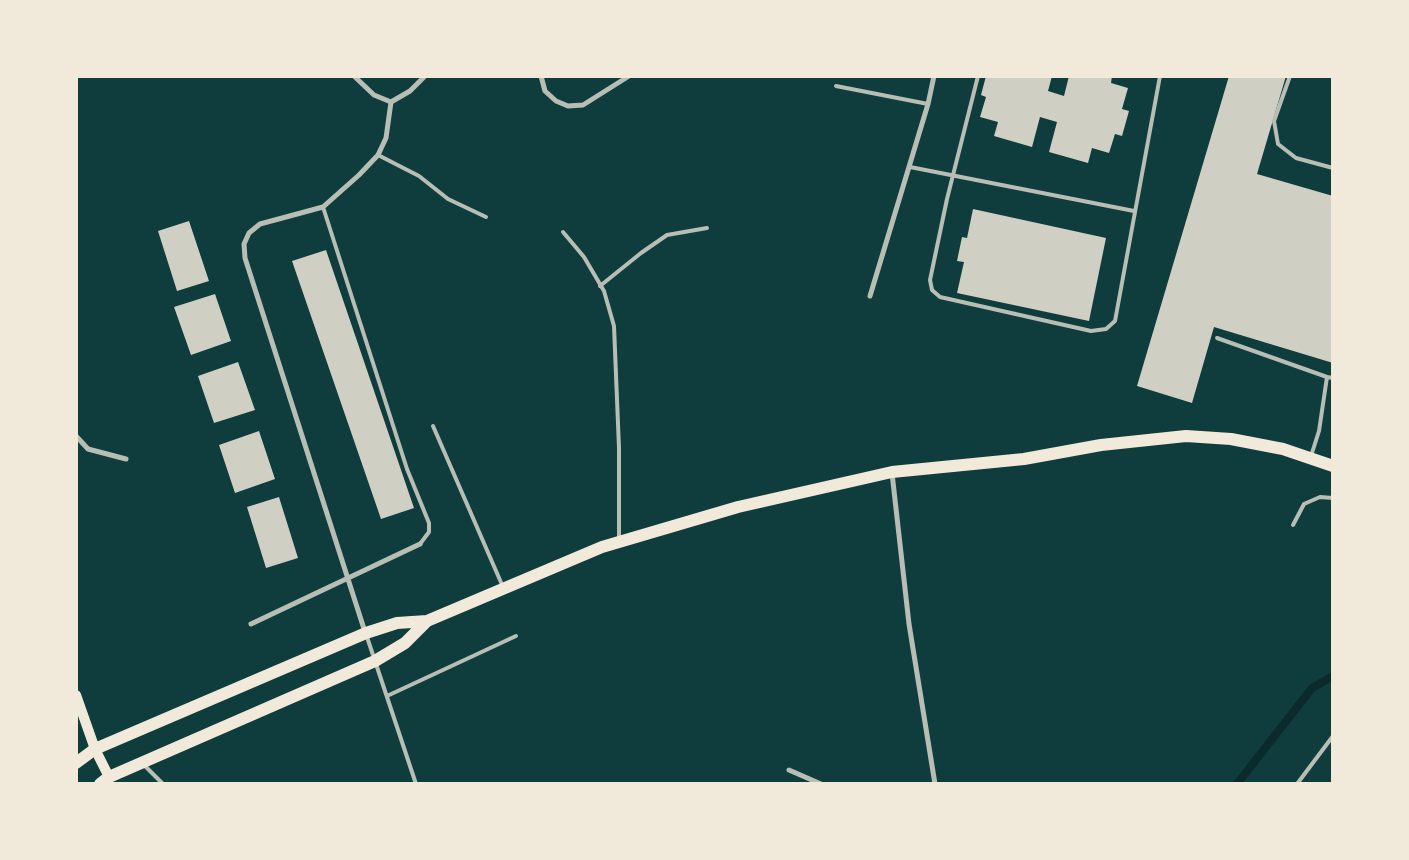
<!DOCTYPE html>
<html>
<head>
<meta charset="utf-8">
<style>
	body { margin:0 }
	#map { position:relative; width:1409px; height:860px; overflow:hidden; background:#0f3d3e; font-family:"Fira Sans Condensed",sans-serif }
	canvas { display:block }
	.frame { position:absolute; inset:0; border:78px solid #f1e9da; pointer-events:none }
</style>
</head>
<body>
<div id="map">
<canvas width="1409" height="860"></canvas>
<div class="frame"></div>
</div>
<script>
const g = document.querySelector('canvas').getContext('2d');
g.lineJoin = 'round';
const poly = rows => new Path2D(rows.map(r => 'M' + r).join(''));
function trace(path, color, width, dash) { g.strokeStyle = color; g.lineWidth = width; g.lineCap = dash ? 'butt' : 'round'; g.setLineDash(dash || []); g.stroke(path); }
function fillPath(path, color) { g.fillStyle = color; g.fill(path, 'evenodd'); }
const stream = poly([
	[1237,784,1312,688,1333,676]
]);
const building = poly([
	[986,76,1052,76,1048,91,1064,96,1069,76,1112,76,1111,83,1128,88,1122,109,1129,111,1122,136,1115,134,1109,153,1092,148,1088,163,1049,152,1057,122,1040,117,1032,147,994,136,998,122,980,117,986,97,981,95],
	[1229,76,1286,76,1257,174,1333,196,1333,363,1214,327,1192,403,1137,386],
	[973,209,1106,238,1089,321,957,293,964,262,957,261,962,237,967,238],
	[189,221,209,281,177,291,158,231],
	[326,250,414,508,381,519,292,261],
	[215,294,231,341,191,355,174,307],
	[238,362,255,410,214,423,198,376],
	[259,431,275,479,235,493,219,445],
	[279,497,298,558,266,568,247,507]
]);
const service = poly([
	[978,76,947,199,930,280,932,290,940,297,1091,331,1106,329,1115,321,1160,76],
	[1290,76,1274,121,1278,144,1296,158,1333,168],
	[836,86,928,104],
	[378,155,419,176,448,199,486,217],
	[910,167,1134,211],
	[323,207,407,469,429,523,429,532,420,544],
	[563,232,584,257,604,291,614,326,619,448,619,540],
	[600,286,641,253,667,235,707,228],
	[1217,338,1327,377],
	[433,426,503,587],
	[1311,456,1319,431,1327,377,1333,378],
	[1293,525,1304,504,1320,497,1333,498],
	[366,634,416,784],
	[387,696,516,636],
	[143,764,163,784],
	[1297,784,1333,736]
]);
const minor = poly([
	[354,76,374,95,391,102],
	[541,76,545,91,556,101,568,106,583,105,629,76],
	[391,102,410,91,425,76],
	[870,296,928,104,934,76],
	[76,436,88,449,126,459],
	[892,473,909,624,935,784],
	[251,624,420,544],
	[365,632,245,258,244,244,249,233,260,224,323,207,359,175,378,155,386,138,391,102],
	[789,770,821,784]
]);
const secondary = poly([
	[76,695,95,749,109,777]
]);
const primary = poly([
	[76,763,95,749,366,633,397,623,427,621,602,547,738,507,892,472,1024,459,1101,445,1186,436,1231,439,1283,449,1333,466],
	[100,784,109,777,375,661,405,643,427,621]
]);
trace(stream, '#0a2a2b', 8);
fillPath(building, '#cfcfc3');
trace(service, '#b8beb3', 4);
trace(minor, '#b8beb3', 5);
trace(secondary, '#f1e9da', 10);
trace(primary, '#f1e9da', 12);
</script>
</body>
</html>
